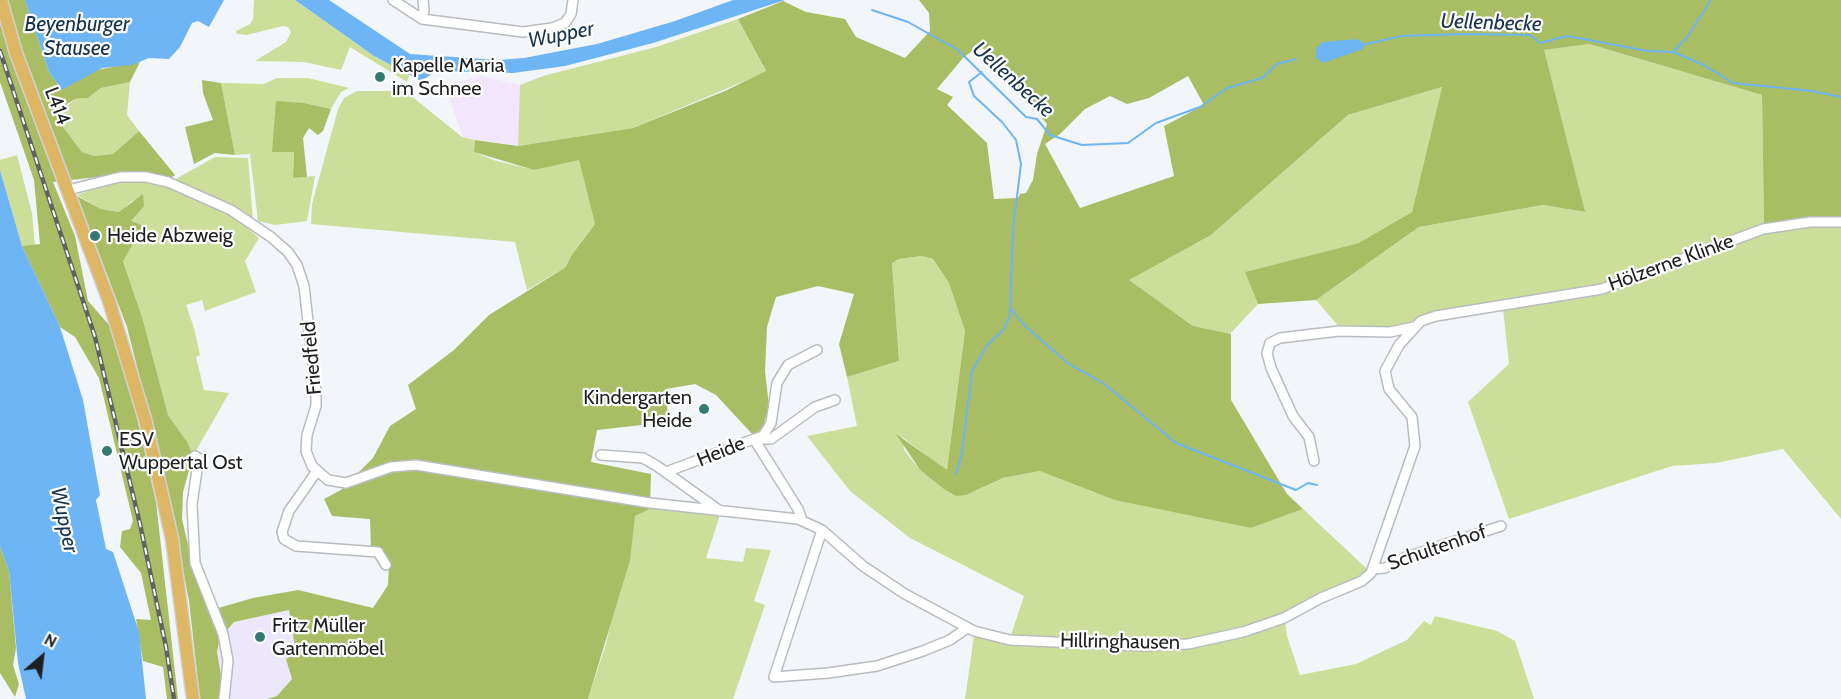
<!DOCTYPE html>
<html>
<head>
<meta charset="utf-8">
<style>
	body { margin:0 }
	#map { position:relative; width:1841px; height:699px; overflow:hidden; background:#f2f5f9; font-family:Cabin,sans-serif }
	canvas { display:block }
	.north { position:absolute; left:12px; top:627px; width:60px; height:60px; -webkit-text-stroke:4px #fff; paint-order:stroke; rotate:28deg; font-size:16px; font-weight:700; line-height:24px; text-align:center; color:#1e1f20 }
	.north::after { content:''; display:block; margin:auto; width:21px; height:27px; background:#1e1f20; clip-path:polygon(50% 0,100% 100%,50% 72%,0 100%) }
</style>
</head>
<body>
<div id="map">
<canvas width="1841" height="699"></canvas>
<div class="north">N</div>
</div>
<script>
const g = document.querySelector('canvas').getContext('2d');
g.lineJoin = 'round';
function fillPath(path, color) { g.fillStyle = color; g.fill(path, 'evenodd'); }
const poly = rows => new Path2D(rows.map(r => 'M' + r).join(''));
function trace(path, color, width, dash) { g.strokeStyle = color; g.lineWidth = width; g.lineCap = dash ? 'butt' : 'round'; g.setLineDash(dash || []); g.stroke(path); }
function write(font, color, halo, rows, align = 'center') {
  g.font = font + ' Cabin,sans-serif'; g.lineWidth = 4.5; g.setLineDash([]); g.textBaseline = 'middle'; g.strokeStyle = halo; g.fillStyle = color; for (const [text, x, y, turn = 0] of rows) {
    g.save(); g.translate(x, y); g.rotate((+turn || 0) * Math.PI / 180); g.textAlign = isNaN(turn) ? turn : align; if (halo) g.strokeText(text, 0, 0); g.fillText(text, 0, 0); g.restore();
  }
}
const commercial = poly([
	[481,76,520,85,518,146,463,137,445,85]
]);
const industrial = poly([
	[289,610,296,654,292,679,277,696,267,699,222,699,217,652,220,638,234,622]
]);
const green = poly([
	[254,0,295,0,374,56,409,75,407,82,350,47,341,70,304,62,255,61,286,42,291,32,288,27,283,26,247,35,237,34,236,31,250,24,253,19],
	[738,19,766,72,633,128,518,146,520,85,543,76,656,47],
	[1589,44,1762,95,1764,226,1600,286,1423,317,1390,330,1340,328,1316,300,1419,227,1543,205,1584,212,1543,50],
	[277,78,308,78,349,88,341,92,331,109,304,103,276,102,294,152,293,178,315,176,307,221,275,225,258,221,250,154,235,155,221,83,264,84],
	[130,82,127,115,139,131,113,154,94,156,82,152,63,127,61,111,75,99,88,98,101,88],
	[1442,87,1412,212,1360,243,1246,272,1258,304,1230,334,1193,326,1128,280,1211,235,1348,115],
	[357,91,405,91,462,137,475,140,474,152,493,160,534,170,579,159,595,224,571,256,566,267,527,290,515,242,311,224,312,204,338,109,344,98],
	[17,155,32,213,35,245,22,246,0,170,0,160],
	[215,157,248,158,253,220,205,193,174,180],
	[132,181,156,184,184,192,237,219,259,238,245,261,256,292,205,311,202,300,186,305,194,328,200,355,196,357,204,390,229,393,193,456,188,443,168,415,143,320,123,260,144,227,130,221,133,200,120,212,101,209,77,195,106,185],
	[1841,225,1841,519,1783,449,1716,463,1672,466,1509,519,1468,402,1509,364,1503,309,1558,300,1774,229],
	[922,256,933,259,949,283,965,331,947,471,902,437,904,450,920,470,945,490,956,496,975,491,1003,478,1040,471,1187,514,1251,528,1303,509,1366,568,1372,564,1370,570,1361,578,1279,617,1241,629,1200,637,1144,642,1011,635,1024,596,910,538,850,491,807,436,857,426,847,377,899,361,892,263,899,259],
	[650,503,721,512,706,558,743,562,746,548,771,550,754,601,765,605,733,699,588,699,606,644,635,516,650,509],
	[1435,616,1497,631,1515,641,1534,699,965,699,974,636,1009,644,1175,649,1204,644,1285,621,1287,636,1300,675,1356,664,1407,640,1424,621,1431,625]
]);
const forest = poly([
	[0,0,25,0,49,72,62,90,96,70,140,62,130,82,101,88,88,98,75,99,67,104,61,111,63,127,82,152,94,156,113,154,139,131,175,175,171,178,133,173,53,182,75,236,88,301,110,326,137,418,156,502,178,699,167,699,163,667,143,661,136,619,151,620,141,573,120,547,122,531,130,529,133,521,99,378,75,337,60,327,22,246,40,244,34,180,0,82],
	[919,0,1841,0,1841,219,1764,226,1762,95,1589,44,1544,50,1585,212,1543,205,1419,227,1316,300,1258,304,1245,272,1359,243,1412,212,1442,87,1348,115,1211,235,1129,280,1193,326,1231,334,1231,400,1287,494,1303,509,1251,528,1115,500,1040,471,1003,478,966,495,956,496,945,490,920,470,896,434,947,470,965,331,949,283,933,259,922,256,899,259,892,263,899,361,847,377,839,344,854,294,818,286,776,297,767,327,765,371,769,406,763,427,754,436,716,395,695,384,666,389,668,417,650,419,641,425,597,430,591,462,651,474,650,503,650,509,635,516,630,560,588,699,267,699,277,696,292,679,286,659,296,653,289,610,234,622,220,638,217,652,223,687,222,699,200,699,189,601,165,477,127,327,77,196,101,209,119,212,143,194,144,206,131,221,144,226,123,261,143,320,168,415,188,443,193,456,183,492,182,519,193,567,215,609,253,598,298,590,373,608,388,585,389,563,371,549,370,519,332,516,324,499,341,490,373,458,390,426,416,409,408,385,454,350,489,315,566,267,571,256,595,224,579,160,534,170,474,152,475,140,518,146,633,128,725,91,766,71,738,19,783,1,806,12,845,19,856,37,905,58,930,31,929,13],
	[980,45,1047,124,1037,154,1033,180,1026,193,1020,194,1018,198,994,199,987,143,947,105,953,97,937,89,963,58],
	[1188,76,1204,105,1164,126,1174,176,1080,208,1045,144,1060,134,1085,109,1110,96,1127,104,1149,98],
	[202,80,221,83,235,155,215,153,194,164,185,127,213,120,203,93],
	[276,101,304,103,331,109,323,131,318,135,309,128,303,138,307,177,293,178,294,152,272,152],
	[0,546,9,571,16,648,13,665,19,684,15,697,0,673]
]);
const water = poly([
	[25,0,224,0,209,27,198,21,192,23,180,47,169,59,149,58,132,65,102,68,62,90,49,72],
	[295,0,329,0,410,54,498,60,524,58,597,44,675,21,733,0,785,0,653,43,565,66,513,73,437,71,421,81,374,56],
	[1357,39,1365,44,1363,49,1323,63,1316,58,1316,48,1323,42],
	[0,170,22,246,60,327,83,400,100,495,96,500,106,549,113,552,139,632,146,699,26,699,18,663,9,571,0,546]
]);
const stream = poly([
	[872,10,908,22,958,50,1026,117,1037,119,1050,135,1082,145,1128,143,1156,123,1200,107,1227,88,1262,78,1277,64,1296,59],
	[1362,45,1402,36,1463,34,1530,35,1540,43,1567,36,1648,51,1673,52,1687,37,1711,0],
	[1673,52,1704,65,1733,83,1812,91,1841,97],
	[1012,310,1024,325,1069,364,1103,383,1176,443,1296,490,1308,483,1317,485],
	[956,474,962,453,972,371,987,345,1003,330,1010,316,1013,229,1021,164,1016,140,1002,122,974,96,969,82,982,72]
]);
const minor = poly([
	[393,0,422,19,523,32,552,28,565,23,571,14,573,0],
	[422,19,424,10,423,0],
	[68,190,120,177,146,177,168,182,231,210,271,237,288,252,297,265,304,286,316,393,316,406,307,435,306,451,312,466,328,480,346,483,391,467,416,465,650,503,798,519,822,530,863,566,905,594,974,631,1010,640,1144,646,1188,644,1243,632,1284,618,1321,598,1362,581,1371,573,1415,446,1412,417,1389,389,1385,371,1399,345,1421,321,1436,316,1602,289,1763,229,1810,222,1841,222],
	[754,439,763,436,771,423,777,383,788,365,817,350],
	[756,439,771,439,815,407,835,400],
	[601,455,643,458,657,466,720,511],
	[195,456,202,461,197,470,192,504,195,563,223,634,228,661,224,699],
	[1314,461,1309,437,1293,416,1271,368,1267,353,1270,343,1280,338,1339,331,1390,332,1414,327],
	[317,471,289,511,282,532,284,539,296,546,378,552,386,565],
	[666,472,754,439,798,509,802,520],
	[822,530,774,677,828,673,877,666,923,651,950,640,967,628],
	[1373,569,1385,568,1404,558,1501,526]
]);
const major = poly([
	[1,0,16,53,109,301,145,419,172,539,193,699]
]);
const rail = poly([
	[0,51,95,337,140,524,166,647,174,699]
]);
const markers = [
	[380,77,6,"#327a73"],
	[95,236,6,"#327a73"],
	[704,409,6,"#327a73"],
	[107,451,6,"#327a73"],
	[260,637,6,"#327a73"]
];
const poiNames = [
	["Kapelle Maria",392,66],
	["im Schnee",392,89],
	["Heide Abzweig",107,236],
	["Kindergarten",692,398,"right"],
	["Heide",692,421,"right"],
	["ESV",119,440],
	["Wuppertal Ost",119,463],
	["Fritz Müller",272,626],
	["Gartenmöbel",272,649]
];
const streetNames = [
	["L414",57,106,69],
	["Hölzerne Klinke",1671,263,-20],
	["Friedfeld",312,358,-95],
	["Heide",721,452,-22],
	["Schultenhof",1437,548,-19],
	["Hillringhausen",1120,642,1]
];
const waterNames = [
	["Uellenbecke",1491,23,2],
	["Beyenburger",77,25],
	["Stausee",77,49],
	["Wupper",561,35,-11],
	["Uellenbecke",1013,80,42],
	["Wupper",64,520,78]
];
fillPath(commercial, '#f1e6fb');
fillPath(industrial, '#ede7fd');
fillPath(green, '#ccde99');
fillPath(forest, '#a8bd64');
fillPath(water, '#6db5f5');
trace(stream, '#6db5f5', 2);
trace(minor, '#b8bcbf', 12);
trace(major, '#d2d2d2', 15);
trace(minor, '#fff', 9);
trace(major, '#ddb666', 12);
trace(rail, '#616264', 4.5);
trace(rail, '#fff', 2, [7]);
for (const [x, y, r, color] of markers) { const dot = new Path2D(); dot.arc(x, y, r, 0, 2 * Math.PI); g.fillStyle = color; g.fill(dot); trace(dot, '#fff', 2); }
write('20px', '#1e1f20', '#fff', poiNames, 'left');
write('20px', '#1e1f20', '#fff', streetNames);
write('italic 21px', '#16344e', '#fff', waterNames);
</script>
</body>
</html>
